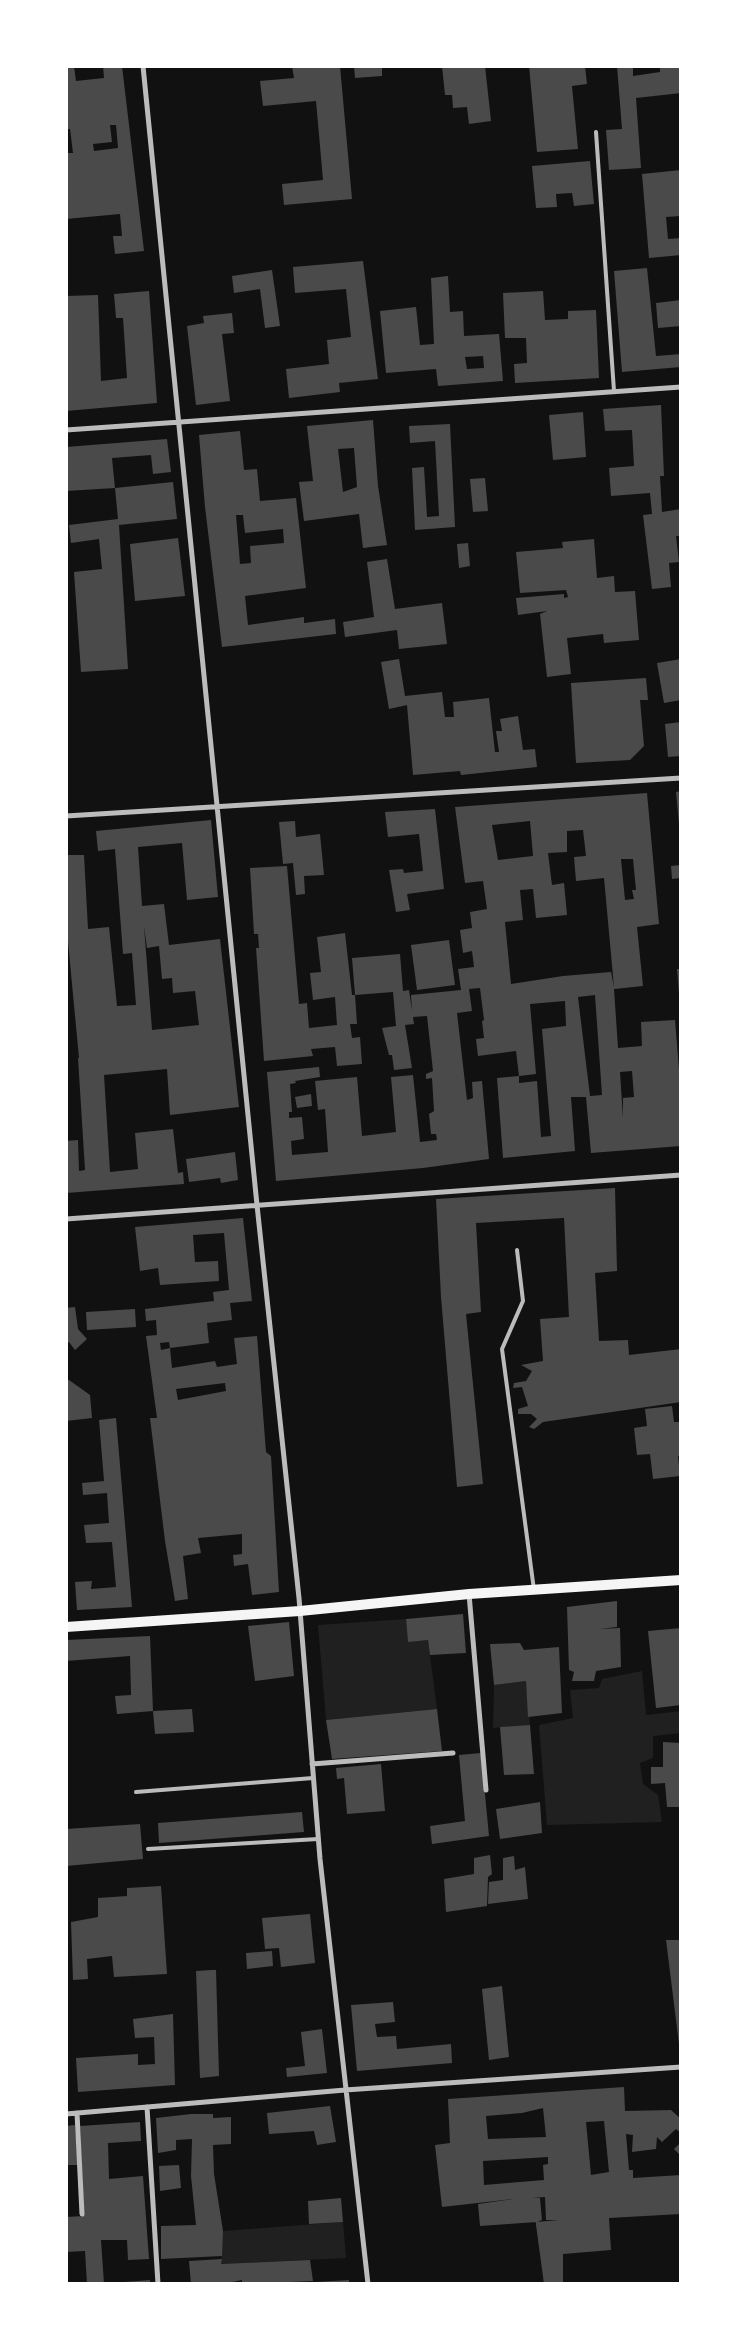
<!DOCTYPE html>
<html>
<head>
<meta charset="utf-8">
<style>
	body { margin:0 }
	#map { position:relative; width:747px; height:2350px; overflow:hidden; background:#111; font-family:"Work Sans",sans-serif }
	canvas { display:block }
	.frame { position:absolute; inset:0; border:68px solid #fff; pointer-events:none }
</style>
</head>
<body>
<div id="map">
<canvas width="747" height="2350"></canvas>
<div class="frame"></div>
</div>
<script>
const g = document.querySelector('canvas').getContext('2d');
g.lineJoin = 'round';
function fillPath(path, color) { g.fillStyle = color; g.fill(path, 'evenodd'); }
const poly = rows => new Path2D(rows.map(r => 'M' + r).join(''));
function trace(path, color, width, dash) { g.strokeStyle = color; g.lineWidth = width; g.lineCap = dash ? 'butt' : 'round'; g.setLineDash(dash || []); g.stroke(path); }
const green = poly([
	[406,1619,408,1641,428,1640,437,1709,326,1720,318,1625],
	[642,1671,646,1715,681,1711,681,1733,653,1736,653,1758,640,1763,643,1784,658,1795,662,1822,547,1825,539,1725,573,1718,570,1690,599,1688,602,1679],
	[526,1681,530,1725,493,1728,494,1685],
	[343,2222,346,2258,221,2264,223,2231]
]);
const building = poly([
	[66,66,74,66,76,81,104,78,103,66,122,66,144,251,115,254,113,236,122,236,120,214,66,219,66,153,73,153,70,129,66,129],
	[110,125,116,125,118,148,94,151,93,144,112,142],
	[292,66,340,66,352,199,284,205,282,184,323,180,316,101,263,106,260,81,294,78],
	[354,66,382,66,382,76,355,78],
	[442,66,485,66,491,121,469,124,467,107,453,108,452,95,445,95],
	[529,66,585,66,587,84,572,86,578,149,537,152],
	[617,66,633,66,633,76,660,72,660,66,680,66,681,93,636,98,641,168,609,170,606,130,622,129],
	[590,161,594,204,574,206,572,193,556,194,557,207,536,208,532,166],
	[681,170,681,216,666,217,668,239,681,238,681,255,649,258,642,174],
	[363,261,378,379,339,383,340,392,289,398,286,369,329,364,327,340,351,337,346,289,295,293,293,267],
	[647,268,656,356,681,354,681,367,622,372,614,271],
	[272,270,280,326,265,328,260,289,234,293,232,276],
	[448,276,450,312,463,311,464,336,499,334,503,381,438,386,436,369,386,373,380,311,416,307,420,345,434,344,431,278],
	[483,356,484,368,467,369,465,357],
	[149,291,157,403,66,411,66,296,98,295,101,381,127,378,123,318,116,318,114,294],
	[543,291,545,320,568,319,568,311,596,310,599,378,515,383,514,364,527,363,526,338,505,338,503,293],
	[681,300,681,326,658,328,656,303],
	[232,313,234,333,222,334,230,401,196,405,187,326,204,323,203,316],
	[661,405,664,476,660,476,662,512,681,509,681,536,676,536,679,562,669,563,671,587,652,589,643,515,652,514,650,493,611,496,609,468,634,466,632,430,605,431,603,409],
	[583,412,586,457,553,460,549,415],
	[373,420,378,486,387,545,363,548,359,514,304,521,299,482,313,481,307,426],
	[354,448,357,487,343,492,338,449],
	[450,424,455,527,415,530,412,468,424,467,427,517,439,516,435,441,410,443,409,426],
	[240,431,244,470,257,469,260,501,296,498,306,588,245,596,248,625,304,617,304,623,335,619,336,634,222,647,205,507,199,435],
	[236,515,243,515,245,533,283,529,284,543,250,546,251,563,240,564],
	[167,439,171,472,153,474,151,455,112,458,115,488,66,491,66,447],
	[485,478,488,511,473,512,470,479],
	[173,482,177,519,119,525,128,669,81,672,74,572,102,569,99,539,71,543,69,525,118,519,115,488],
	[178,538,185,596,135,601,130,544],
	[594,539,597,578,614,576,615,592,635,591,639,640,604,643,603,634,567,638,571,674,547,677,540,614,547,611,518,615,516,598,564,594,564,598,568,597,566,590,520,593,516,552,563,548,562,542],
	[468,543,470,566,459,568,457,544],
	[387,559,395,609,442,603,447,644,399,649,397,630,345,637,343,622,374,617,367,562],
	[399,659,405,696,442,692,445,717,454,717,453,702,489,698,495,752,499,752,496,731,502,731,500,719,518,716,523,750,535,749,537,767,461,775,460,771,413,775,407,705,389,709,381,662],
	[681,659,681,700,664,703,657,663],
	[646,678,648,700,640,700,644,746,630,760,576,763,571,683],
	[681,722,681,756,668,757,665,724],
	[681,791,681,824,679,824,676,792],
	[647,793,659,924,637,927,643,986,614,989,618,1048,642,1046,641,1022,675,1020,681,1095,681,1146,591,1153,586,1097,571,1097,575,1151,503,1158,497,1078,519,1076,519,1083,537,1081,541,1137,551,1136,542,1029,566,1026,565,1001,530,1004,536,1074,519,1076,516,1051,478,1056,476,1039,484,1038,482,1021,484,1020,480,988,469,989,472,1011,457,1013,467,1100,473,1098,472,1082,482,1081,489,1159,423,1168,276,1181,267,1072,319,1067,320,1077,295,1081,296,1083,290,1084,292,1112,289,1112,289,1118,302,1117,304,1139,291,1141,292,1155,328,1152,325,1109,318,1110,315,1081,357,1077,362,1136,396,1132,391,1077,413,1075,420,1142,437,1140,436,1134,431,1134,429,1114,434,1111,432,1078,426,1079,426,1074,433,1071,427,1016,413,1017,414,1024,405,1025,412,1068,394,1070,392,1055,389,1055,382,1028,396,1026,393,992,355,995,352,958,400,954,403,991,409,990,412,1011,411,995,461,990,458,969,474,967,472,951,463,953,460,930,472,928,470,912,487,909,483,881,465,883,455,807],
	[530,821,533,856,498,860,492,825],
	[583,830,586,856,574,857,576,881,604,878,614,987,611,972,563,976,511,984,505,922,523,920,520,890,533,889,536,918,567,915,564,883,552,885,548,853,567,852,567,831],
	[621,859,633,859,636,890,632,890,634,899,625,900],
	[595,995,602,1095,590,1096,578,997],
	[632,1071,634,1097,623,1098,623,1118,620,1072],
	[435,809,444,889,407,894,410,910,396,912,389,870,403,869,404,873,423,871,419,834,388,837,385,812],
	[211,820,218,897,187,900,182,843,138,847,142,906,164,904,169,945,220,939,239,1107,170,1115,167,1069,104,1075,110,1172,138,1169,135,1133,173,1129,178,1173,183,1172,184,1184,66,1193,66,1141,78,1140,79,1171,85,1170,78,1058,79,1058,67,931,66,855,84,855,88,929,109,927,117,1006,136,1005,132,953,123,954,115,849,98,851,96,831],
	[144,926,147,948,159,946,162,979,172,978,173,993,195,991,199,1025,152,1030],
	[295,821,296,837,320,834,324,875,304,876,305,894,296,895,293,863,283,864,279,822],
	[681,865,681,878,672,879,671,866],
	[287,866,299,1004,307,1003,309,1028,337,1025,335,997,313,1000,310,973,321,972,317,937,345,933,352,995,355,995,357,1024,350,1024,352,1038,360,1037,362,1064,337,1066,335,1047,311,1049,313,1056,264,1061,256,948,259,948,258,934,254,934,250,868],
	[449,940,455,985,417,990,411,945],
	[677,969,681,969,681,994,679,994],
	[311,1094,312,1106,297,1108,295,1097],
	[235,1152,238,1180,221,1183,220,1178,189,1182,186,1159],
	[615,1188,617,1271,595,1273,599,1341,628,1340,629,1355,681,1349,681,1402,543,1422,534,1429,529,1427,537,1419,531,1414,518,1414,518,1409,528,1406,522,1387,513,1388,514,1383,526,1381,532,1371,521,1365,543,1361,540,1319,569,1317,564,1218,476,1223,481,1312,466,1314,483,1484,457,1487,441,1297,436,1199],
	[243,1218,252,1301,230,1303,232,1320,207,1323,209,1343,170,1348,169,1342,160,1343,161,1350,170,1348,172,1368,215,1361,217,1367,237,1364,234,1338,257,1336,266,1452,271,1456,279,1592,252,1595,248,1564,234,1566,233,1555,242,1554,242,1534,198,1538,201,1553,183,1556,188,1599,175,1601,165,1541,150,1418,157,1418,146,1336,157,1335,156,1320,146,1321,145,1309,214,1301,213,1292,229,1290,224,1233,193,1235,195,1262,218,1261,219,1281,160,1285,158,1268,140,1271,135,1227],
	[225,1383,226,1391,178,1400,176,1389],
	[75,1307,78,1329,87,1339,75,1350,69,1342,66,1343,66,1308],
	[135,1309,136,1327,87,1330,86,1312],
	[66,1380,69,1380,90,1395,92,1418,66,1421],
	[672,1406,674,1422,681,1422,681,1456,678,1456,680,1476,653,1479,650,1454,637,1455,634,1428,647,1426,645,1409],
	[116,1418,132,1607,77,1610,75,1582,92,1581,91,1589,116,1587,112,1542,86,1543,84,1525,109,1523,107,1493,83,1495,82,1483,104,1481,99,1420],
	[617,1601,617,1627,599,1629,620,1628,621,1667,596,1671,594,1681,572,1681,574,1672,569,1670,567,1607],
	[463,1614,466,1653,430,1655,428,1640,408,1642,406,1619],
	[289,1622,294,1676,255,1681,248,1626],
	[681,1628,681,1705,656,1708,648,1631],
	[150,1636,153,1711,192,1709,194,1732,155,1734,153,1711,117,1714,115,1696,131,1695,130,1656,66,1661,66,1640],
	[520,1643,524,1650,559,1647,562,1713,528,1717,526,1681,494,1685,490,1644],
	[437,1709,442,1751,332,1759,326,1720],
	[530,1725,534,1774,504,1775,500,1727],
	[663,1742,681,1743,681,1807,667,1807,665,1783,651,1784,651,1767,663,1767],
	[481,1753,489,1836,432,1844,430,1826,465,1821,459,1755],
	[381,1764,385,1811,347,1814,344,1778,337,1779,336,1768],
	[540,1802,542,1833,500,1839,496,1809],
	[302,1812,304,1832,159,1843,158,1823],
	[140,1824,143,1859,66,1866,66,1829],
	[490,1855,492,1874,488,1877,487,1906,446,1912,444,1879,474,1874,474,1858],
	[514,1856,515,1870,525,1867,528,1899,488,1904,489,1882,503,1880,503,1858],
	[161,1886,167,1974,114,1977,112,1956,87,1959,88,1979,73,1980,71,1922,98,1917,98,1898,127,1896,127,1888],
	[310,1914,315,1963,281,1967,279,1948,265,1949,262,1918],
	[666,1940,681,1940,681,2044,679,2044],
	[272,1951,273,1966,247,1969,246,1953],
	[211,1970,216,1970,219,2076,200,2078,196,1971],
	[502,1986,509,2057,489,2060,482,1989],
	[393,2002,395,2022,375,2024,377,2037,396,2036,397,2049,451,2044,452,2063,357,2071,351,2005],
	[173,2014,175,2085,78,2092,76,2058,138,2054,138,2065,155,2064,154,2037,135,2038,133,2019],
	[322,2029,327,2073,287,2077,286,2068,305,2066,301,2032],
	[624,2087,625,2111,671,2110,681,2119,681,2133,676,2129,662,2142,657,2137,656,2149,632,2152,633,2135,626,2134,629,2170,633,2170,633,2178,681,2175,681,2214,609,2218,611,2250,563,2254,563,2282,544,2284,536,2225,536,2222,559,2220,546,2220,545,2197,532,2198,540,2198,542,2220,537,2222,480,2226,478,2204,513,2199,442,2207,435,2145,450,2143,448,2099],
	[543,2108,546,2137,488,2139,486,2116,522,2113],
	[604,2121,609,2172,591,2175,586,2122],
	[548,2157,548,2164,543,2165,544,2180,484,2185,483,2161],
	[330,2106,336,2142,317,2145,314,2131,269,2134,267,2113],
	[191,2114,213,2114,213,2118,231,2117,231,2144,213,2145,214,2174,223,2231,222,2256,161,2259,161,2226,196,2225,191,2176,192,2139,176,2140,176,2150,158,2153,156,2118],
	[140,2122,141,2141,108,2143,109,2179,143,2176,149,2259,128,2260,127,2240,101,2240,104,2284,87,2284,85,2251,66,2252,66,2217,84,2216,80,2126],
	[75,2125,78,2165,66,2165,66,2126],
	[681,2142,681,2156,674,2149],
	[179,2165,181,2188,160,2191,159,2166],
	[341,2198,343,2222,309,2224,308,2201],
	[222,2259,221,2264,310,2260,313,2281,242,2284,242,2280,223,2284,191,2284,189,2261],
	[150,2280,150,2284,124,2284,124,2282],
	[349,2280,349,2284,316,2284,316,2282]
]);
const service = poly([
	[596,132,614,391],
	[517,1250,523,1301,502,1349,534,1590],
	[136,1792,313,1778],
	[148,1849,318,1839]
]);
const minor = poly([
	[143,66,257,1205,299,1598,320,1859,368,2284],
	[66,430,681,387],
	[66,816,681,778],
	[66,1219,681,1175],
	[469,1594,486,1790],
	[312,1764,453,1753],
	[147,2107,158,2284],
	[77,2113,82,2214],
	[66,2114,345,2090,681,2067]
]);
const secondary = poly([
	[66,1627,300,1611,469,1594,681,1580]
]);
fillPath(green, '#202020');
fillPath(building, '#4a4a4a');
trace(service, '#bcbcbc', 4);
trace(minor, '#bcbcbc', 5);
trace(secondary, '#f5f5f5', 10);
</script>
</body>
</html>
